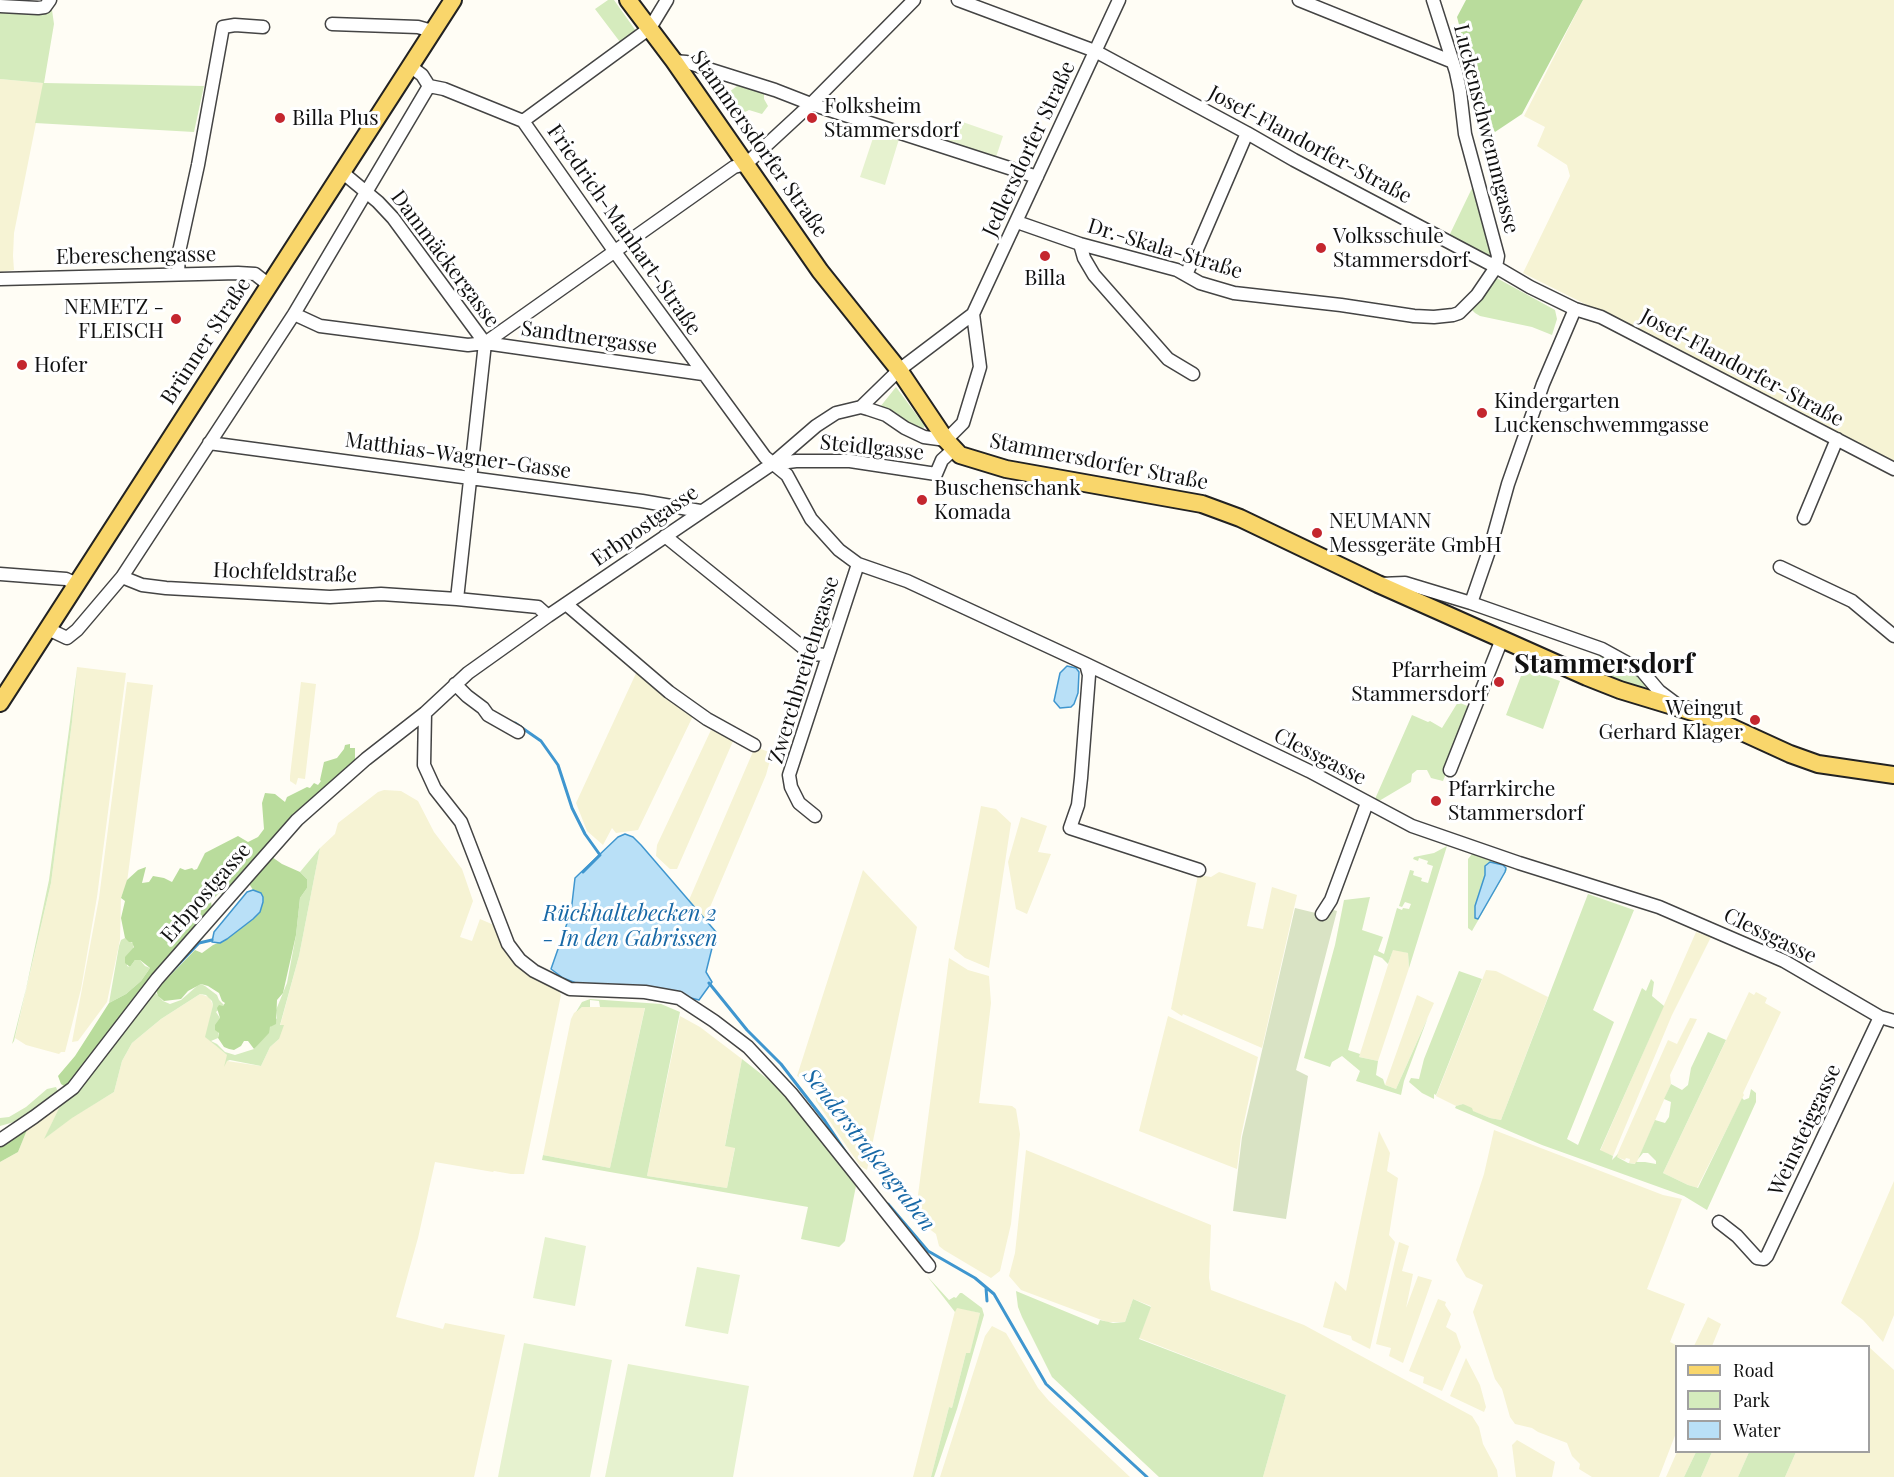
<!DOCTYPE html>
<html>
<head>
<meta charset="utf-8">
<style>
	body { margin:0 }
	#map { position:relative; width:1894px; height:1477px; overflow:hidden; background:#fffdf5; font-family:"Playfair Display",serif }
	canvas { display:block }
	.legend { position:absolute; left:1675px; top:1345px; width:195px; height:108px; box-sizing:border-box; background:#fff; border:2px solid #a0a0a0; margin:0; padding:8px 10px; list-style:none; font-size:18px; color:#111 }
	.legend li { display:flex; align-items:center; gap:12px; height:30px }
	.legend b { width:30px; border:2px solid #a0a0a0 }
</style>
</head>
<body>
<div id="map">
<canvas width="1894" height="1477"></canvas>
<ul class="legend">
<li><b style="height:8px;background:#f9d66b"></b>Road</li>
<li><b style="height:16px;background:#d5ebbd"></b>Park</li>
<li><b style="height:16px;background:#b9e0f7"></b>Water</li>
</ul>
</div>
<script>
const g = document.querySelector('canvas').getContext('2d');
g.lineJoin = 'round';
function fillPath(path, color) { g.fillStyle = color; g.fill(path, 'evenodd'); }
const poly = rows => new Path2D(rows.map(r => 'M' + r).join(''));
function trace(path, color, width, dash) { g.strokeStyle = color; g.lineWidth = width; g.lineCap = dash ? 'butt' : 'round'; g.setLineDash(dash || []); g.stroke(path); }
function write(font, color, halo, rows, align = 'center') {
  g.font = font + ' "Playfair Display",serif'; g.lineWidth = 6; g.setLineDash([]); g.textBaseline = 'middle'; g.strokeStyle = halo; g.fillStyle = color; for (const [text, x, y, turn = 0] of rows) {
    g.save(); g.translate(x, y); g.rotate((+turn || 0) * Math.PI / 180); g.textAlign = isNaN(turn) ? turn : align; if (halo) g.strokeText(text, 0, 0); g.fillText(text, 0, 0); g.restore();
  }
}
const farmland = poly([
	[1583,0,1894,0,1894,462,1843,438,1671,347,1523,273,1570,176,1567,165,1537,146,1545,127,1524,116],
	[0,79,44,83,14,233,13,256,14,270,0,272],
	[77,667,126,673,97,897,81,989,65,1052,61,1052,59,1054,26,1045,15,1038,51,883,72,722],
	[638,669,693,716,638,830,616,833,612,828,603,845,587,831,576,803],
	[127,682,153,685,127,882,121,898,120,940,107,1002,78,1041,72,1042,99,898],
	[301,682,316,684,305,779,298,778,296,785,290,781,290,776],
	[711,730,734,739,677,869,670,869,656,856,657,845],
	[755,747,772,753,766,775,705,919,689,900],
	[384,790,401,791,418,801,434,832,462,869,473,901,460,937,472,941,480,919,494,925,495,931,507,955,517,966,532,977,558,989,561,995,524,1174,511,1174,494,1171,493,1172,435,1162,418,1238,396,1317,443,1329,445,1323,505,1335,474,1477,0,1477,0,1162,18,1152,27,1130,60,1106,45,1138,71,1118,114,1092,122,1061,132,1043,161,1019,200,994,209,997,213,1005,206,1037,227,1055,227,1061,261,1066,270,1047,279,1039,280,1026,299,956,320,848,335,834,338,823,378,792],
	[981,806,996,809,1011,823,989,968,965,958,954,949],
	[1021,817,1047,826,1038,852,1051,854,1027,914,1016,909,1008,862],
	[863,870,917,927,867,1170,860,1166,816,1101,814,1085,797,1076],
	[1219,872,1256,883,1247,926,1263,929,1272,887,1297,895,1262,1048,1183,1014,1182,1016,1171,1009,1198,875,1211,877],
	[1696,932,1711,937,1672,1015,1613,1156,1600,1151],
	[1393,949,1408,953,1409,968,1378,1061,1359,1057],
	[949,958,968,970,989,976,991,1003,979,1103,1012,1106,1016,1109,1020,1134,1011,1224,1000,1271,991,1278,944,1250,939,1246,936,1234,915,1218],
	[1486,970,1496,971,1548,997,1501,1120,1490,1118,1472,1111,1463,1104,1456,1106,1436,1096],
	[1749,992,1754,995,1756,992,1767,998,1765,1003,1781,1012,1743,1093,1744,1095,1697,1188,1688,1185,1663,1173],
	[1417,995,1434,1003,1396,1089,1385,1085],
	[582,1007,645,1007,610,1168,543,1155,571,1019,574,1013],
	[680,1016,700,1027,742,1059,725,1145,735,1147,727,1188,647,1176],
	[1168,1016,1258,1057,1241,1136,1237,1169,1139,1131],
	[1690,1018,1697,1019,1670,1075,1671,1084,1636,1164,1629,1163,1630,1159,1626,1158,1625,1160,1616,1157,1668,1040,1677,1044],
	[1494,1130,1663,1195,1682,1199,1647,1289,1685,1304,1670,1342,1678,1346,1676,1346,1676,1433,1659,1477,1592,1477,1579,1469,1580,1464,1572,1456,1567,1443,1538,1432,1532,1428,1515,1424,1510,1417,1502,1389,1495,1379,1473,1312,1483,1285,1466,1277,1456,1260,1484,1174],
	[1379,1131,1390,1153,1387,1171,1398,1178,1389,1235,1395,1242,1370,1349,1352,1340,1351,1336,1323,1327,1335,1281,1346,1291],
	[1026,1150,1211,1225,1209,1278,1211,1290,1304,1325,1472,1416,1479,1427,1483,1444,1497,1470,1498,1477,1263,1477,1286,1395,1139,1338,1151,1306,1133,1299,1125,1322,1107,1322,1021,1290,1009,1276,1015,1253],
	[1894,1181,1894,1315,1883,1342,1863,1320,1841,1303],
	[1399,1242,1409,1246,1402,1271,1413,1274,1406,1308,1418,1276,1432,1280,1403,1363,1389,1356,1391,1348,1376,1344],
	[1438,1299,1446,1302,1445,1305,1451,1314,1446,1327,1456,1333,1461,1347,1442,1391,1423,1383,1424,1377,1409,1371],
	[956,1307,980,1313,970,1354,966,1353,952,1408,949,1407,931,1477,913,1477],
	[1708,1317,1721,1324,1712,1346,1694,1346],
	[992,1326,1006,1333,1038,1388,1049,1401,1130,1477,940,1477,985,1336],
	[1869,1347,1894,1370,1894,1477,1785,1477,1796,1452,1868,1452],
	[1466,1358,1480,1385,1486,1407,1484,1412,1450,1396],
	[1517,1440,1555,1462,1552,1477,1516,1477,1512,1445],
	[1677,1452,1696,1452,1684,1477,1666,1477],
	[1712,1452,1749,1452,1738,1477,1701,1477]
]);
const green = poly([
	[608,0,614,0,636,31,620,42,595,9],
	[0,8,52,10,54,24,44,83,204,86,194,132,35,123,43,83,0,79],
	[736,81,764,91,764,99,768,106,762,114,749,110,743,113,729,92,737,86,735,84],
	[1474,184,1492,255,1489,258,1449,236],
	[1493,276,1555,310,1557,319,1552,335,1532,327,1480,316,1475,313,1471,309],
	[896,387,925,426,922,430,880,407],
	[1599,655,1644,678,1646,684,1645,690,1591,672],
	[1524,668,1560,681,1543,729,1506,715],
	[77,669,72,722,51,883,14,1041,12,1044,26,989,49,880],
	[1458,702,1472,708,1443,781,1431,778,1427,770,1417,770,1412,774,1411,782,1379,801,1375,799,1412,715,1428,722,1430,721,1442,728],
	[1447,846,1409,968,1408,953,1393,950,1388,964,1382,958,1374,955,1348,1050,1360,1054,1359,1057,1378,1061,1376,1075,1383,1079,1385,1085,1396,1089,1428,1017,1404,1081,1401,1095,1356,1081,1360,1071,1342,1056,1332,1062,1330,1067,1304,1058,1335,945,1344,900,1370,897,1362,930,1383,937,1378,951,1384,954,1397,908,1402,910,1403,908,1409,909,1411,904,1405,902,1402,907,1399,906,1410,870,1414,871,1413,875,1422,878,1421,881,1428,883,1433,866,1427,864,1428,861,1419,858,1418,861,1413,859,1414,857,1434,853],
	[320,848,299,956,280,1025,284,1025,279,1039,270,1047,261,1066,230,1060,227,1061,224,1067,227,1055,215,1045,205,1037,213,1005,212,1001,206,995,200,994,161,1019,132,1043,122,1061,114,1092,72,1118,44,1139,60,1106,71,1094,152,989,163,1001,170,1004,181,1000,197,986,201,984,205,986,217,995,219,1000,224,1005,216,1012,220,1018,218,1038,211,1041,217,1044,225,1052,235,1055,254,1049,277,1018,276,1010,287,983,296,935,300,898,307,888,307,879,300,872],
	[1472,854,1504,864,1507,870,1472,931,1468,928,1468,859],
	[1588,894,1634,910,1593,1010,1614,1022,1567,1139,1578,1145,1642,988,1646,991,1651,979,1654,982,1652,996,1664,1006,1600,1150,1613,1156,1612,1160,1618,1154,1617,1157,1628,1163,1635,1164,1636,1162,1645,1162,1656,1164,1656,1161,1648,1153,1643,1153,1638,1159,1655,1120,1665,1123,1669,1117,1671,1102,1664,1099,1671,1084,1682,1090,1688,1085,1691,1068,1708,1032,1726,1040,1663,1173,1688,1185,1698,1188,1742,1098,1744,1100,1749,1098,1751,1089,1756,1093,1756,1102,1707,1210,1684,1196,1542,1145,1455,1108,1456,1106,1463,1104,1472,1108,1473,1111,1490,1118,1501,1120],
	[125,938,134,944,133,949,128,955,127,966,130,967,135,960,140,960,145,966,150,968,141,981,126,994,109,1003,119,946,121,940],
	[1459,971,1482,979,1436,1095,1434,1094,1434,1099,1422,1093,1409,1082,1411,1078,1419,1079,1424,1059],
	[590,999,661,1004,680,1012,647,1176,727,1188,735,1148,725,1146,742,1059,783,1091,856,1186,845,1241,839,1247,801,1239,808,1207,542,1160,543,1155,610,1168,645,1008,600,1007,599,1001,590,1000,590,1007,582,1007,576,1012,582,1002],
	[56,1087,58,1092,21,1120,0,1126,0,1118,9,1117,26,1107,47,1089],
	[927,1276,949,1300,954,1297,956,1298,960,1293,962,1293,982,1308,984,1315,957,1409,934,1477,931,1477,949,1407,952,1408,966,1353,970,1353,980,1313,957,1308,955,1312],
	[1016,1291,1098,1325,1100,1320,1113,1323,1125,1322,1133,1299,1151,1307,1139,1339,1286,1395,1263,1477,1159,1477,1052,1377,1022,1317,1018,1307],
	[1696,1452,1712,1452,1701,1477,1684,1477],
	[1749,1452,1796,1452,1785,1477,1738,1477]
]);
const forest = poly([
	[1466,0,1583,0,1522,114,1495,132,1481,108,1457,17],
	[350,744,350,748,355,748,355,761,291,816,227,894,219,893,211,901,212,911,138,992,67,1088,61,1084,58,1076,75,1056,109,1003,126,994,141,981,150,968,140,960,135,960,130,967,125,963,125,957,134,947,132,942,129,942,125,938,121,918,125,901,121,898,127,880,138,870,146,867,142,883,149,882,153,876,164,878,172,882,180,868,185,870,192,868,194,870,197,869,205,853,238,836,248,842,258,837,264,829,262,803,265,793,275,794,285,802,287,797,307,787,310,788,314,783,318,785,321,781,320,780,324,762,337,758,344,749,345,745],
	[272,857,282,864,300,872,307,879,307,888,300,898,296,935,283,993,277,1000,276,1024,270,1027,269,1033,254,1049,248,1041,244,1041,241,1046,234,1050,229,1049,224,1047,218,1038,219,1033,215,1030,215,1025,220,1018,217,1008,219,1005,223,1006,225,1003,222,1001,219,993,208,986,201,984,188,991,181,999,164,1001,158,996,156,990,195,950,202,953,213,945,227,939,253,919,260,912,258,892,253,890,248,882],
	[27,1130,18,1152,0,1162,0,1144]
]);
const cemetery = poly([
	[1295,908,1324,915,1330,909,1337,911,1296,1070,1308,1076,1286,1219,1233,1211,1242,1137]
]);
const pitch = poly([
	[954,119,1003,136,996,157,947,141],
	[875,132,899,139,885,185,860,177],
	[545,1237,586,1246,575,1306,533,1298],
	[697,1267,740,1275,728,1334,685,1326],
	[524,1343,612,1360,590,1477,498,1477],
	[628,1364,749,1386,733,1477,605,1477]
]);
const water = poly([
	[1067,666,1076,668,1079,672,1078,693,1074,704,1071,707,1060,708,1054,701,1060,673,1067,666],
	[625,834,633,837,641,845,716,932,706,972,712,982,699,1000,675,994,584,986,563,978,551,969,571,912,575,878,618,837,625,834],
	[1490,862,1503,865,1506,868,1505,872,1478,919,1475,918,1475,906,1485,875,1485,866,1490,862],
	[253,890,261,893,263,897,263,902,260,912,253,919,227,939,220,943,212,942,214,932,247,892,253,890]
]);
const stream = poly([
	[515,723,541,741,558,765,572,808,585,834,600,855,583,872],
	[169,974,199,943,212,940],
	[709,983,747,1030,781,1064,825,1121,851,1160],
	[888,1204,928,1251,975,1278,994,1294,1046,1384,1147,1477],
	[986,1288,987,1301]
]);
const minor = poly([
	[958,0,1095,51,1247,133,1294,160,1496,267,1530,287,1575,309,1601,317,1894,469],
	[1299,0,1453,62],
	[0,6,38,8,45,7,50,0],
	[332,24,418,27,432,31],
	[674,61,686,62,775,90,811,104,1037,177],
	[410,66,422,75,429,86,444,89,523,121,615,252,765,457,787,475,811,519,839,550,858,564,907,581,1086,664,1309,771,1412,826,1519,863,1659,907,1784,961,1880,1017,1894,1021],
	[523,121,650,28,667,0],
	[342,172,378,202,393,218,485,343,457,599],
	[1017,222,1080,244,1177,270,1200,283,1234,293,1341,305,1414,316,1434,317,1453,315,1459,313,1477,295,1496,267,1498,256,1465,134,1460,91,1456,72,1433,0],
	[1080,244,1084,258,1094,275,1168,359,1193,374],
	[178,274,179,252,198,165,223,27,235,25,263,27],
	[1186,275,1247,133],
	[0,279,238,273,255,274,269,285],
	[294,314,320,326,468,345,485,343,703,374],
	[485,343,734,167,746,164,811,104,914,0],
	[861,407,899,370,973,314,1119,0],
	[209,443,642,501,700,511],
	[772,464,796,461,850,461,936,474,942,460,954,449],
	[1804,518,1837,439],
	[665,536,811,654,827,655],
	[1780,567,1852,601,1894,636],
	[0,574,66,579,77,584],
	[122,577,142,585,166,588,330,597,381,594,457,599,538,607,548,616],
	[1380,584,1405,583,1471,603,1602,649,1642,671,1659,691,1675,703],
	[1471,603,1491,545,1508,484,1543,384,1575,309],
	[566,604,669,692,707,719,754,745],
	[48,629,67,638,77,630,122,577,294,314,429,86],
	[1086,664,1089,675,1081,778,1078,805,1070,828,1199,870],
	[455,684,467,696,483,708,488,715,518,732],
	[425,713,424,765,435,789,461,822,508,944,520,960,534,971,570,989,645,992,679,998,714,1021,748,1047,791,1093,929,1266],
	[1450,770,1502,639],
	[815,816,799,803,791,787,789,775,858,564],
	[1322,914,1331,900,1367,803],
	[0,1140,34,1117,73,1088,157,979,297,820,366,759,425,713,468,673,548,616,772,464,816,426,836,413,861,407,868,409,886,415,905,428,924,437,946,440,963,423,980,367,973,314],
	[1719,1222,1737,1236,1757,1258,1764,1259,1767,1256,1880,1017]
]);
const major = poly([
	[628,0,674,61,820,271,899,370,946,440,960,455,1006,469,1202,504,1240,518,1378,584,1587,677,1620,690,1709,717,1790,754,1818,764,1894,775],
	[0,703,453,0]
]);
const markers = [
	[280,118,6,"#c4262e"],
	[812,118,6,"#c4262e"],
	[1321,248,6,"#c4262e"],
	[1045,256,6,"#c4262e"],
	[176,319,6,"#c4262e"],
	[22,365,6,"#c4262e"],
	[1482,413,6,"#c4262e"],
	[922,500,6,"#c4262e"],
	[1317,533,6,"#c4262e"],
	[1499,682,6,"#c4262e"],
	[1755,720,6,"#c4262e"],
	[1436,801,6,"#c4262e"]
];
const poiNames = [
	["Folksheim",824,106],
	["Stammersdorf",824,130],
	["Billa Plus",292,118],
	["Volksschule",1333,236],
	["Stammersdorf",1333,260],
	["Billa",1045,278,"center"],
	["NEMETZ -",164,307,"right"],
	["FLEISCH",164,331,"right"],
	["Hofer",34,365],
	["Kindergarten",1494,401],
	["Luckenschwemmgasse",1494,425],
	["Buschenschank",934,488],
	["Komada",934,512],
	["NEUMANN",1329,521],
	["Messgeräte GmbH",1329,545],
	["Pfarrheim",1487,670,"right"],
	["Stammersdorf",1487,694,"right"],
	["Weingut",1743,708,"right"],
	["Gerhard Klager",1743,732,"right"],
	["Pfarrkirche",1448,789],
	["Stammersdorf",1448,813]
];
const streetNames = [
	["Luckenschwemmgasse",1486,129,76],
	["Stammersdorfer Straße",759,144,55],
	["Josef-Flandorfer-Straße",1310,145,28],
	["Jedlersdorfer Straße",1029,149,-65],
	["Friedrich-Manhart-Straße",624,230,55],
	["Dr.-Skala-Straße",1165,249,17],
	["Ebereschengasse",136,256,-1],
	["Dammäckergasse",445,259,53],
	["Sandtnergasse",589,338,8],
	["Brünner Straße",206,341,-57],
	["Josef-Flandorfer-Straße",1742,368,28],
	["Steidlgasse",872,448,6],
	["Matthias-Wagner-Gasse",458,456,8],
	["Stammersdorfer Straße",1099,462,11],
	["Erbpostgasse",645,526,-35],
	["Hochfeldstraße",285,573,2],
	["Zwerchbreitelngasse",804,670,-73],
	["Clessgasse",1320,757,27],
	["Erbpostgasse",206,893,-49],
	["Clessgasse",1770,936,26],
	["Weinsteiggasse",1805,1130,-65]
];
const waterNames = [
	["Rückhaltebecken 2",630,914],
	["- In den Gabrissen",630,939],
	["Senderstraßengraben",869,1150,52]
];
const districtNames = [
	["Stammersdorf",1604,665]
];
fillPath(farmland, '#f6f3d4');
fillPath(green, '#d5ebbd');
fillPath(forest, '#b9dc9c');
fillPath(cemetery, '#d9e3c4');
fillPath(pitch, '#e6f2cf');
fillPath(water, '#b9e0f7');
trace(water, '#3f96cf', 1.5);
trace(stream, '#3f96cf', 3);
trace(minor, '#444', 15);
trace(major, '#222', 20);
trace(minor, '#fff', 12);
trace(major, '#f9d66b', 16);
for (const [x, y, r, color] of markers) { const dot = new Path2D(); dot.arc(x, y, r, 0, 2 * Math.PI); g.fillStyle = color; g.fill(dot); trace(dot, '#fff', 2); }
write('21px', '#111', '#fff', poiNames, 'left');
write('21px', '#111', '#fff', streetNames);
write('italic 22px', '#1768a6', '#fff', waterNames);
write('bold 27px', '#111', '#fff', districtNames);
</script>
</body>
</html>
